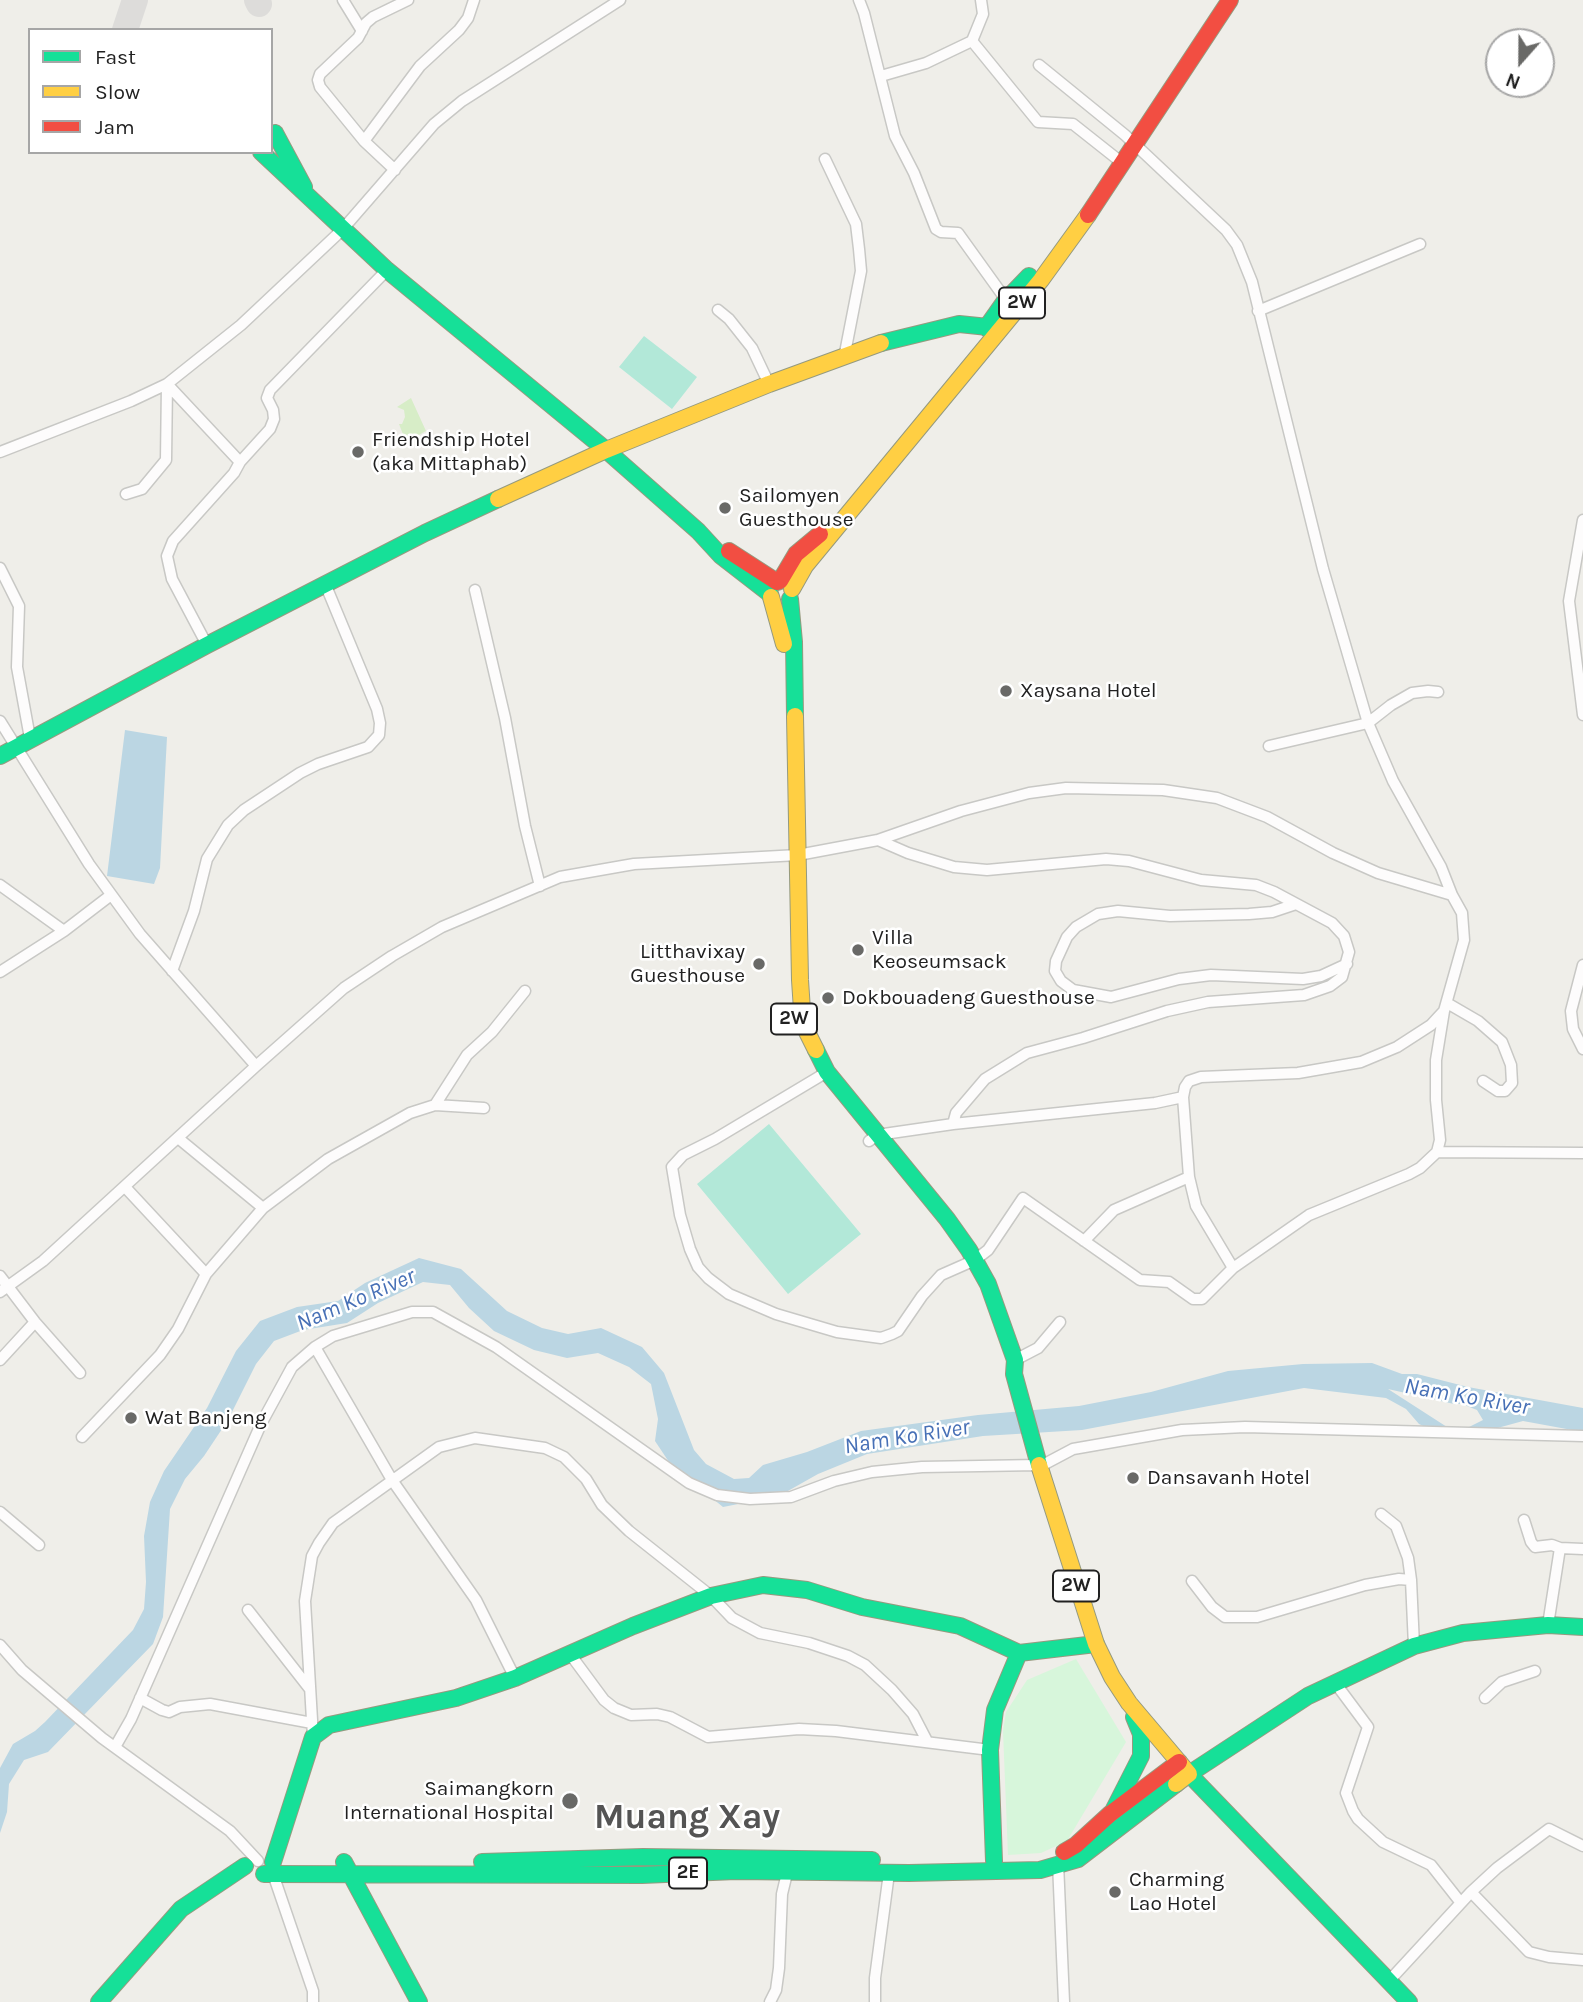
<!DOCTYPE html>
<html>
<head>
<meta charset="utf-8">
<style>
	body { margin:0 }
	#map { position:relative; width:1583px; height:2002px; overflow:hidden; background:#efeee9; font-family:Karla,sans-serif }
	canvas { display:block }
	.legend { position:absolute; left:28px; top:28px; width:245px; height:126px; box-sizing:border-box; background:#fff; border:2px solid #a6a6a6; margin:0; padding:9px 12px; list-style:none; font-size:21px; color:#212121 }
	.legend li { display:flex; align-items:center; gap:14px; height:35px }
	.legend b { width:35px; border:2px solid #a6a6a6 }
	.north { position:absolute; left:1485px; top:28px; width:70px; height:70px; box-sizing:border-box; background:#fff; border:2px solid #a6a6a6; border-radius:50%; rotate:201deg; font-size:19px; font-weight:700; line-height:28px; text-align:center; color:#212121 }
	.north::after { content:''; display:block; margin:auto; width:24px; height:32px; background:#696967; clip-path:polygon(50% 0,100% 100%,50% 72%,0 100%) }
</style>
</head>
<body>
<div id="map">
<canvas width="1583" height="2002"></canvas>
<ul class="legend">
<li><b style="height:9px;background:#16e098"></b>Fast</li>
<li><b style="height:9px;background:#ffcf43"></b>Slow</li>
<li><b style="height:9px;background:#f24e42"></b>Jam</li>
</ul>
<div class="north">N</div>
</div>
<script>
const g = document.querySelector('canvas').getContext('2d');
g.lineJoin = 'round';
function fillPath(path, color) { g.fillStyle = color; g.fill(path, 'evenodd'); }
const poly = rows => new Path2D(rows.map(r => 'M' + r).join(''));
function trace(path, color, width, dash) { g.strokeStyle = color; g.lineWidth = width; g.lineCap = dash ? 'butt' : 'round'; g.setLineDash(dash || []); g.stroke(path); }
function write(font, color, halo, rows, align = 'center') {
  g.font = font + ' Karla,sans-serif'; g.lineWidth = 5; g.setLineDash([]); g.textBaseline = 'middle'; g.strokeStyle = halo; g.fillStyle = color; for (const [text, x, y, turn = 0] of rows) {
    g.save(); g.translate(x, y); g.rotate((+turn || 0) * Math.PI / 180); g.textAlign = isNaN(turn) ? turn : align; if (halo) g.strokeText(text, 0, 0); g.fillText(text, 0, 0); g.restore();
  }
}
const grass = poly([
	[411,398,426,431,406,442,399,424,402,424,405,417,404,410,397,407]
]);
const park = poly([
	[1076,1659,1126,1742,1067,1841,1041,1853,1008,1855,1003,1731,1006,1712,1027,1680]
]);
const pitch = poly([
	[644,336,697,377,672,409,619,367],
	[769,1124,861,1234,788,1294,697,1184]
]);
const water = poly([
	[125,730,167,737,160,868,154,884,107,876],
	[419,1258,461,1269,507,1311,542,1328,568,1334,601,1328,642,1347,664,1373,694,1450,706,1464,734,1479,749,1478,763,1465,807,1452,861,1431,978,1415,1079,1406,1151,1392,1228,1371,1303,1364,1372,1363,1402,1374,1417,1374,1468,1387,1583,1408,1583,1432,1523,1421,1461,1438,1447,1437,1419,1424,1406,1409,1386,1398,1304,1388,1082,1430,983,1436,867,1454,818,1474,779,1496,723,1507,671,1465,655,1441,658,1419,651,1384,629,1367,598,1353,567,1358,534,1350,494,1331,469,1308,450,1285,423,1282,378,1303,347,1323,303,1330,274,1341,256,1364,228,1420,204,1456,185,1479,170,1509,163,1617,153,1644,48,1752,24,1760,9,1784,7,1812,0,1833,0,1768,13,1744,35,1731,45,1722,133,1630,144,1609,146,1582,144,1536,150,1502,164,1471,207,1408,236,1351,260,1321,297,1307,338,1301,365,1283],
	[1388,1389,1454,1404,1462,1404,1477,1410,1483,1420,1465,1429,1447,1427]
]);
const taxiway = poly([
	[257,0,259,4],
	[125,30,135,0]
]);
const street = poly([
	[343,0,362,31],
	[859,0,864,13,895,136,914,173,936,229,941,232,958,233,1009,304],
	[972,41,1038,122,1073,124,1121,162],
	[1039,65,1125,135,1226,230,1237,245,1252,282,1323,569,1368,723,1393,781,1441,867,1452,895],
	[881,76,926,63,972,41,983,14,981,0],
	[364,141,420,66,459,30,468,18,474,0],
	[825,159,856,224,859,249,861,271,844,358],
	[395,170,364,141,320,87,318,80,320,74,358,38,366,23,373,17,408,0],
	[718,310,729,319,752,348,769,384],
	[1258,311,1420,244],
	[167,384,240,462,270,429,274,419,273,410,267,398,270,390,387,270],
	[0,452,131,401,167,384,241,325,342,230,434,124,462,101,620,0],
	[126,494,142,489,166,460,167,384],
	[1583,520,1569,601,1583,715],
	[0,568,19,606,17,667,30,738],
	[475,590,505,718,525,826,540,886],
	[207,645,172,579,167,556,173,541,234,473,240,462],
	[0,721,89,864,140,934,256,1066],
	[1269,746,1368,723,1391,705,1412,693,1428,691,1438,692],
	[878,840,908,853,954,867,987,870,1106,859,1129,861,1201,880,1256,885,1274,892,1332,923,1344,936,1349,952,1342,977,1330,986,1304,995,1208,1002,1167,1011,1083,1038,1027,1053,985,1079,956,1113,953,1124],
	[0,885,64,931],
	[1296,904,1272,912,1249,914,1170,916,1118,911,1098,914,1076,927,1067,937,1056,961,1055,971,1061,981,1073,990,1111,997,1179,979,1211,975,1303,979,1321,976,1347,964],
	[1583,965,1571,1011,1573,1029,1583,1049],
	[172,971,194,911,207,859,228,825,244,810,300,773,318,764,368,747,379,735,380,723,377,709,326,586],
	[0,972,64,931,111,895],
	[1447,1003,1478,1021,1502,1042,1511,1065,1512,1083,1505,1091,1498,1091,1483,1081],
	[435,1105,467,1055,492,1032,525,991],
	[178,1138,263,1208],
	[869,1141,877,1135,953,1124,1155,1103,1183,1097],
	[1437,1152,1583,1153],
	[125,1187,206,1274],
	[1084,1241,1114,1210,1189,1177],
	[1233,1268,1196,1206,1189,1177,1183,1097,1185,1087,1189,1081,1201,1077,1298,1073,1361,1062,1397,1047,1431,1025,1444,1011],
	[0,1276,35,1322,80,1373],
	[0,1292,43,1261,256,1066,344,988,392,956,442,927,560,877,634,864,798,855,878,840,961,811,1029,793,1066,788,1163,790,1217,798,1267,817,1333,853,1378,873,1452,895,1462,913,1464,940,1444,1011,1436,1060,1436,1100,1440,1140,1437,1152,1420,1168,1409,1174,1309,1215,1233,1268,1202,1299,1193,1299,1169,1282,1140,1280,1023,1198,988,1250,975,1260,941,1275,922,1296,898,1331,892,1334,881,1338,837,1332,776,1314,729,1294,708,1278,698,1267,690,1249,680,1215,672,1167,683,1155,715,1139,827,1072],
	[315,1347,392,1480,476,1600,515,1678],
	[0,1360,35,1322],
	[1015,1360,1038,1348,1060,1322],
	[82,1437,160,1355,178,1329,206,1274,263,1208,328,1159,410,1113,435,1105,484,1108],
	[1039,1467,1073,1449,1182,1430,1245,1427,1583,1436],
	[0,1512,39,1545],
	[1381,1514,1396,1526,1408,1558,1411,1580],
	[1524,1520,1531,1542,1535,1547,1552,1545,1560,1548,1583,1549],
	[1192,1581,1212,1607,1225,1617,1257,1617,1365,1585,1399,1579,1411,1580,1414,1646],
	[248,1610,309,1688],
	[1548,1625,1560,1548],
	[0,1645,22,1670,102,1738,230,1831,258,1861],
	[570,1654,604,1700,614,1708,631,1715,657,1714,670,1717,708,1737,799,1729,836,1731,990,1750],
	[1336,1684,1368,1727,1346,1793,1353,1811,1358,1819,1383,1842,1431,1865,1461,1903],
	[140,1698,162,1710,169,1712,180,1707,210,1704,312,1723],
	[1485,1698,1502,1682,1535,1671],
	[313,1737,305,1601,312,1556,319,1543,333,1523,439,1447,475,1438,545,1448,564,1457,586,1479,602,1505,629,1531,711,1596,732,1618,760,1633,809,1643,848,1656,865,1665,892,1690,913,1714,927,1741],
	[115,1747,131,1719,261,1424,292,1367,315,1347,333,1336,412,1312,433,1312,496,1347,689,1483,717,1495,750,1499,791,1497,834,1481,872,1472,922,1467,1038,1465],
	[1058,1863,1064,2002],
	[273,1874,313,1991,313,2002],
	[1471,1892,1529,1952,1549,1957,1583,1960],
	[1389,1981,1471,1892,1497,1868,1549,1829,1583,1846],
	[770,2002,776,1990,779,1968,782,1894,788,1869],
	[875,2002,875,1978,889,1873]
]);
const fast = poly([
	[271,136,275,133,304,187],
	[261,152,387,270,606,450,698,531,721,556,770,594],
	[986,328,1005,301,1029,276],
	[881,343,959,324,998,328],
	[790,599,794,642,795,716],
	[0,756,207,645,425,533,498,499],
	[816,1050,827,1072,947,1219,969,1250,988,1284,1015,1360,1014,1374,1039,1465],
	[1189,1774,1308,1696,1414,1646,1463,1633,1548,1625,1583,1627],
	[1189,1774,1409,2002],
	[1114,1809,1141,1756,1141,1734,1134,1717],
	[994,1861,990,1750,995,1710,1019,1653,1096,1644],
	[273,1862,313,1737,329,1725,456,1698,515,1678,633,1626,711,1596,763,1585,807,1590,862,1607,960,1626,1019,1653],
	[344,1862,419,2002],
	[482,1862,643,1857,872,1860],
	[264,1874,642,1875,736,1871,909,1873,1040,1870,1078,1859,1176,1784],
	[99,2002,181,1909,245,1866]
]);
const slow = poly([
	[498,499,606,450,769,384,881,343],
	[792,589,805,566,1041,280,1088,215],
	[771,597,784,644],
	[795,716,800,980,802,1010,807,1032,816,1050],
	[1039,1465,1096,1644,1112,1677,1129,1703,1189,1774,1176,1784]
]);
const jam = poly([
	[1088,215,1230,0],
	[729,551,777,582],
	[780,581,796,554,820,534],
	[1064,1852,1076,1845,1110,1814,1179,1762]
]);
const markers = [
	[358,452,7,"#696967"],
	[725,508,7,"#696967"],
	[1006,691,7,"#696967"],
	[858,950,7,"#696967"],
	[759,964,7,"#696967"],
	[828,998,7,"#696967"],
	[131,1418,7,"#696967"],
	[1133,1478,7,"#696967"],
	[570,1801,9,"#696967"],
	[1115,1892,7,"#696967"]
];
const shields = [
	[1022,303,46],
	[794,1019,46],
	[1076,1586,46],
	[688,1873,38]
];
const shieldNames = [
	["2W",1022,303],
	["2W",794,1019],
	["2W",1076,1586],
	["2E",688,1873]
];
const poiNames = [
	["Friendship Hotel",372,440],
	["(aka Mittaphab)",372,464],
	["Sailomyen",739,496],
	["Guesthouse",739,520],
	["Xaysana Hotel",1020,691],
	["Villa",872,938],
	["Keoseumsack",872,962],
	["Litthavixay",745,952,"right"],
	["Guesthouse",745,976,"right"],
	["Dokbouadeng Guesthouse",842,998],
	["Wat Banjeng",145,1418],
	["Dansavanh Hotel",1147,1478],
	["Saimangkorn",554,1789,"right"],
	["International Hospital",554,1813,"right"],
	["Charming",1129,1880],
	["Lao Hotel",1129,1904]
];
const waterNames = [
	["Nam Ko River",356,1300,-23],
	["Nam Ko River",1467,1397,10],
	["Nam Ko River",907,1437,-9]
];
const townNames = [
	["Muang Xay",687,1818]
];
fillPath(grass, '#d7edc7');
fillPath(park, '#d7f6db');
fillPath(pitch, '#b2e8d8');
fillPath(water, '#bbd6e3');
trace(taxiway, '#dddcda', 26);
trace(street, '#c8c8c5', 13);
trace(fast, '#959a7f', 18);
trace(slow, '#959a7f', 18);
trace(jam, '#959a7f', 18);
trace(street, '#fdfcfc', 10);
trace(fast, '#16e098', 16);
trace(slow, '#ffcf43', 16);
trace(jam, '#f24e42', 16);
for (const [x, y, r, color] of markers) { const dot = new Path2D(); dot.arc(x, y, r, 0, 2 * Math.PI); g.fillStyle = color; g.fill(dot); trace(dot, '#fff', 2.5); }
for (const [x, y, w] of shields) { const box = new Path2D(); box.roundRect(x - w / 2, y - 15.5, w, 31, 5); g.fillStyle = '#fff'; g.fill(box); trace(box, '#212121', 2); }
write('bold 19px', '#212121', null, shieldNames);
write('21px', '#212121', '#fff', poiNames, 'left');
write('italic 23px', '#4770b6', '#fff', waterNames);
write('bold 35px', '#545454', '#fff', townNames);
</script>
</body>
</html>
